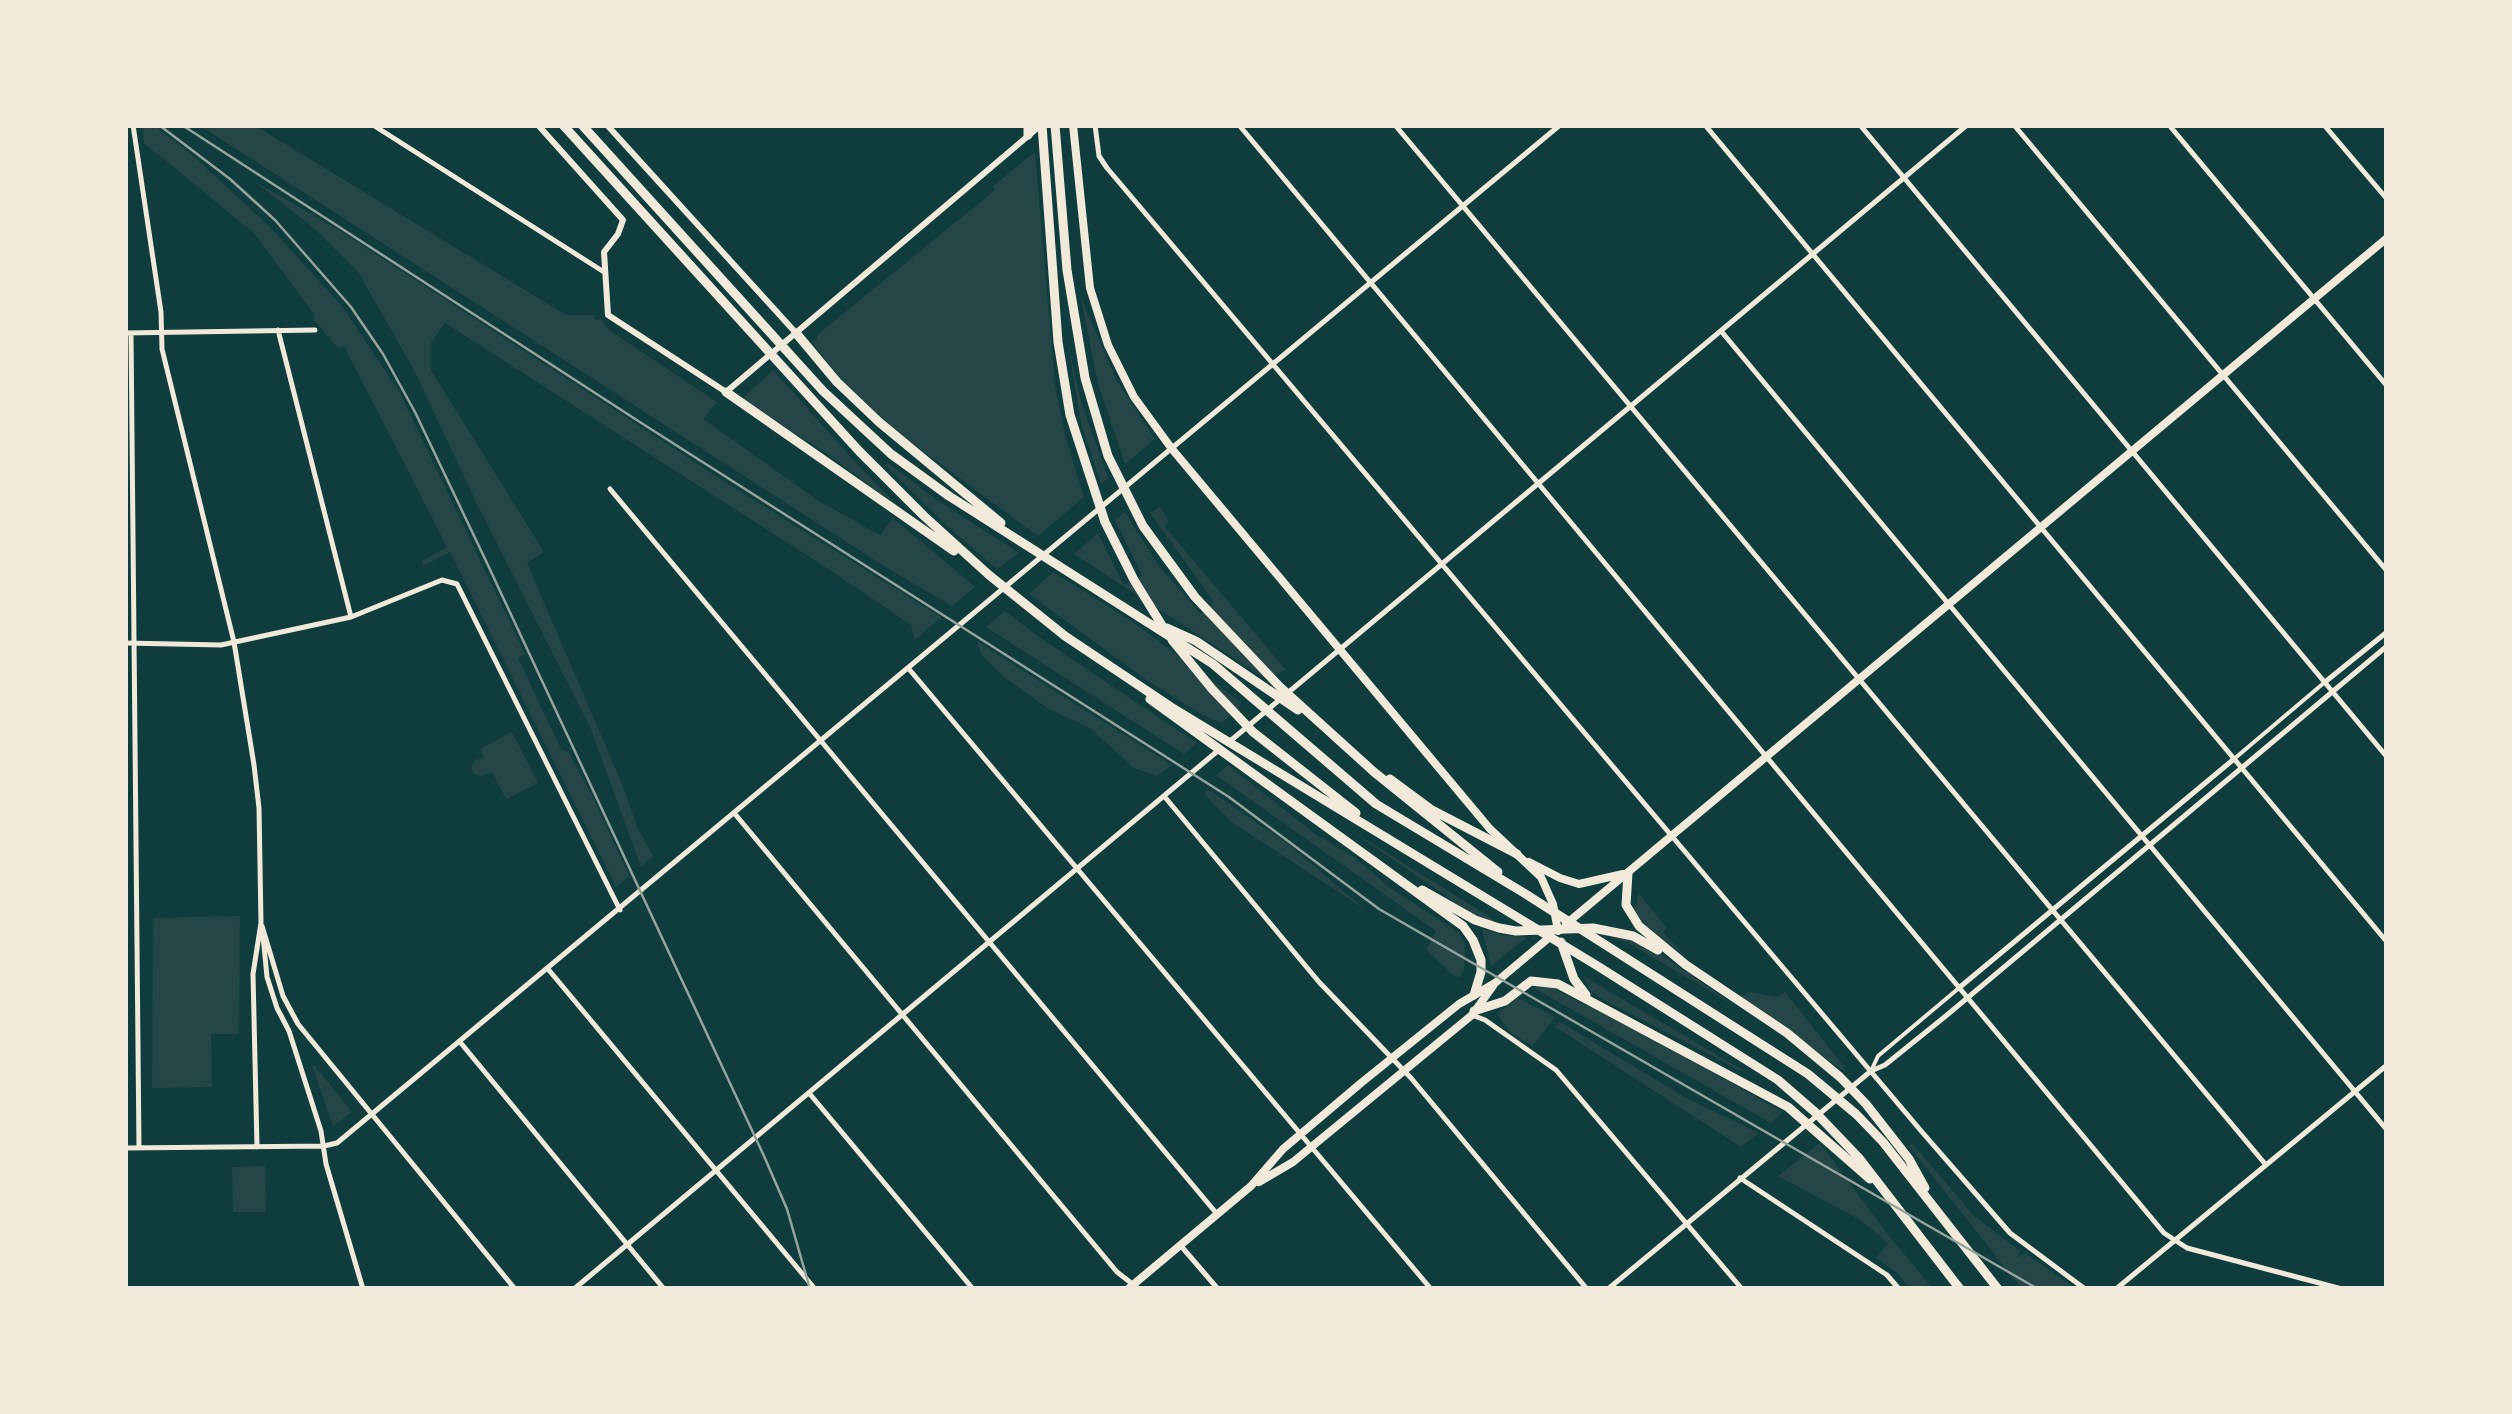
<!DOCTYPE html>
<html>
<head>
<meta charset="utf-8">
<style>
	body { margin:0 }
	#map { position:relative; width:2512px; height:1414px; overflow:hidden; background:#0f3d3e; font-family:Figtree,sans-serif }
	canvas { display:block }
	.frame { position:absolute; inset:0; border:128px solid #f1e9da; pointer-events:none }
</style>
</head>
<body>
<div id="map">
<canvas width="2512" height="1414"></canvas>
<div class="frame"></div>
</div>
<script>
const g = document.querySelector('canvas').getContext('2d');
g.lineJoin = 'round';
function fillPath(path, color) { g.fillStyle = color; g.fill(path, 'evenodd'); }
const poly = rows => new Path2D(rows.map(r => 'M' + r).join(''));
function trace(path, color, width, dash) { g.strokeStyle = color; g.lineWidth = width; g.lineCap = dash ? 'butt' : 'round'; g.setLineDash(dash || []); g.stroke(path); }
const green = poly([
	[143,125,153,125,191,154,270,227,342,306,400,393,525,654,518,658,561,749,569,753,593,797,629,876,616,887,450,552,423,566,422,561,447,547,344,346,338,348,314,320,314,314,254,233,144,143],
	[199,125,254,125,566,315,594,315,595,320,601,319,609,330,717,402,703,419,819,501,880,535,893,518,975,587,952,606,887,568],
	[1035,152,1055,386,1066,438,1084,497,1038,536,897,432,844,383,811,341,817,340,817,335,984,199,995,190,993,186],
	[254,181,337,229,733,487,941,617,915,640,911,625,833,572,445,323,431,343,431,370,544,552,527,563,622,784,637,827,653,856,641,867,591,729,476,502,414,370,358,272,315,229],
	[1081,298,1117,381,1155,439,1125,464,1098,384],
	[1068,344,1081,401,1108,478,1101,484,1081,424],
	[773,370,857,464,900,508,825,452,748,404,743,398],
	[888,463,937,500,1019,553,997,569,946,525,885,465],
	[1160,507,1169,521,1165,527,1286,670,1266,679,1074,554,1098,533,1124,585,1142,575,1115,520,1125,512,1159,566,1201,614,1214,602,1150,513],
	[1053,572,1133,622,1242,703,1222,723,1201,714,1148,681,1029,594],
	[1005,611,1039,637,1197,743,1184,754,986,627],
	[977,641,1039,681,1172,765,1157,776,1134,768,1090,728,1049,709,1004,677,981,654],
	[512,732,538,783,506,799,492,772,481,776,474,774,471,768,474,761,484,757,480,749],
	[1228,765,1315,834,1354,857,1389,887,1459,933,1465,944,1464,969,1460,977,1454,976,1426,950,1436,931,1216,775],
	[1209,790,1289,845,1366,910,1233,823,1209,799,1204,792],
	[1347,828,1493,919,1493,922,1471,913],
	[1638,893,1667,928,1663,932,1687,958,1648,927,1632,909,1636,907],
	[240,916,239,1034,211,1034,212,1087,152,1088,153,918],
	[1482,929,1503,935,1527,937,1491,966],
	[1611,938,1629,939,1653,949,1740,1009,1627,942],
	[1583,976,1741,1069,1751,1076,1604,1000,1590,990],
	[1544,984,1671,1048,1782,1112,1771,1123,1534,988],
	[1749,992,1779,997,1785,992,1845,1068,1842,1070,1742,997],
	[1517,998,1555,1017,1533,1046,1511,1033,1497,1014],
	[1560,1022,1688,1099,1759,1133,1741,1147,1554,1026],
	[314,1065,352,1112,333,1126,312,1066],
	[1820,1143,1885,1231,1933,1289,1910,1289,1898,1274,1876,1258,1888,1243,1862,1221,1778,1176],
	[1912,1143,1974,1216,2020,1251,2016,1258,2025,1253,2076,1289,2022,1289,1909,1146],
	[265,1166,266,1212,233,1212,232,1167]
]);
const pedestrian = poly([
	[2234,759,2325,682],
	[1872,1069,1878,1056,1959,988]
]);
const minor = poly([
	[133,125,161,312,162,349,234,642,254,765,259,808,261,923,253,974,257,1147],
	[373,125,604,272],
	[1095,125,1099,156,1107,168,1922,1132,2010,1233,2085,1289],
	[1239,125,2164,1233,2187,1248,2342,1289],
	[1395,125,2266,1165],
	[1705,125,2387,942],
	[1860,125,2387,757],
	[2014,125,2387,571],
	[2169,125,2387,386],
	[2324,125,2387,199],
	[278,330,351,617],
	[1721,331,2387,1130],
	[125,333,315,330],
	[131,333,139,1148],
	[610,489,1217,1214],
	[125,643,221,645,351,617,442,580,457,584,620,910],
	[909,669,1431,1289],
	[2325,682,2387,632],
	[1229,742,1967,125],
	[1164,796,1319,982,1411,1078,1587,1289],
	[735,814,1117,1272,1139,1289],
	[262,926,283,996,298,1024,515,1289],
	[263,936,267,977,277,1008,289,1031,321,1131,326,1164,363,1289],
	[548,969,815,1289],
	[1960,987,2234,759],
	[1472,1015,1485,1020,1556,1070,1742,1289],
	[460,1042,664,1289],
	[809,1093,973,1289],
	[125,1148,324,1146,337,1143,1560,125],
	[1740,1178,1887,1275,1899,1289],
	[1181,1246,1218,1289],
	[574,1289,1220,749],
	[1608,1289,1871,1071,1885,1065,1947,1015,2387,646],
	[2116,1289,2387,1065]
]);
const tertiary = poly([
	[538,125,623,220,618,234,604,252,608,315,726,392,1041,125],
	[607,125,796,333]
]);
const primary = poly([
	[1073,125,1090,288,1108,345,1134,397,1172,449,1490,829,1541,877,1553,904,1558,931],
	[1529,862,1560,878,1579,884,1623,874],
	[1566,924,2387,238],
	[1259,1182,1293,1162,1472,1015,1493,986],
	[1128,1289,1251,1186,1283,1149,1361,1083,1459,1004,1495,983,1551,936]
]);
const motorway = poly([
	[563,125,859,451,924,516,989,575,1065,636,1171,707,1596,965,1778,1080,1816,1113,1859,1158,1960,1289],
	[582,125,823,391,891,454,949,496,1213,664,1376,804,1524,893,1808,1074,1856,1114,1883,1142,1998,1289],
	[1028,125,1028,135],
	[1042,125,1058,342,1070,415,1105,522,1134,580,1163,627],
	[1055,125,1067,270,1085,378,1108,456,1143,526,1195,597,1279,686,1374,772,1498,872],
	[796,333,837,382,879,422,1001,523],
	[726,392,954,551],
	[1167,628,1196,641,1298,710],
	[1172,640,1212,689,1253,732,1356,813],
	[1150,699,1463,926,1473,940,1481,960,1481,972,1474,995],
	[1390,779,1432,810,1517,854],
	[1628,873,1626,905,1639,926,1686,965,1787,1033,1840,1077,1866,1104,1909,1159,1925,1188],
	[1422,890,1475,920,1499,928,1516,931,1593,928,1633,936,1658,950],
	[1561,942,1574,979,1586,995],
	[1474,1011,1505,1001,1531,981,1558,984,1788,1107,1870,1179]
]);
const rail = poly([
	[159,125,230,179,275,220,351,307,383,354,415,412,486,561,764,1156,787,1209,810,1289],
	[182,125,646,426,1229,797,1379,909,2038,1289]
]);
fillPath(green, '#244646');
trace(pedestrian, '#f1e9da', 4);
trace(minor, '#f1e9da', 5);
trace(tertiary, '#f1e9da', 6);
trace(primary, '#f1e9da', 8);
trace(motorway, '#f1e9da', 9);
trace(rail, '#97a49c', 2.5);
</script>
</body>
</html>
